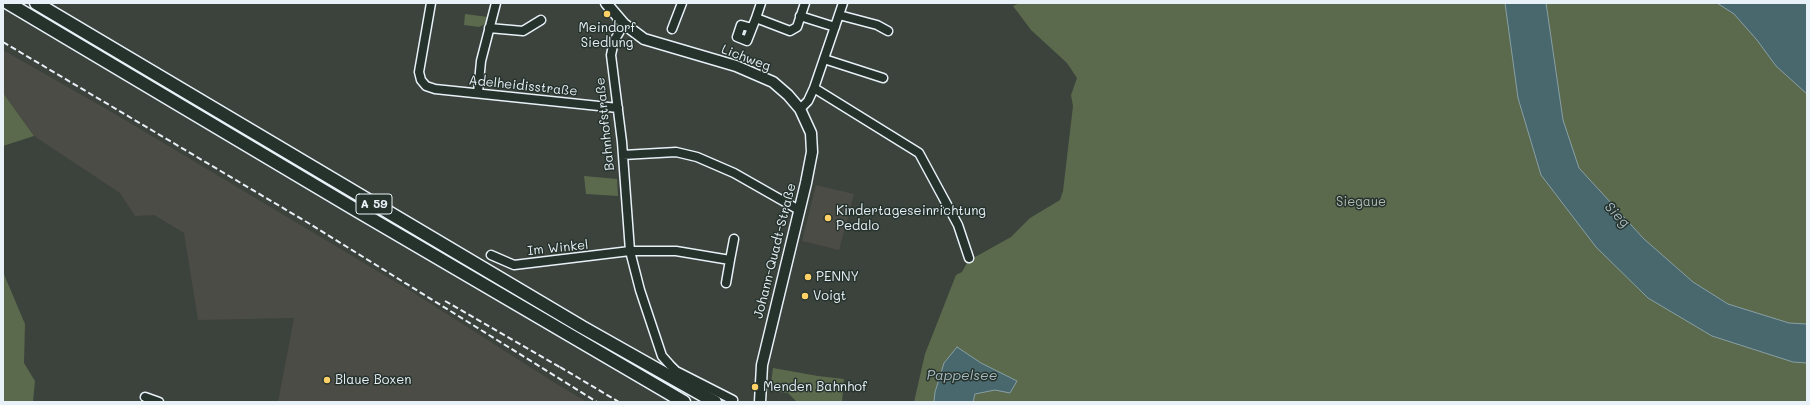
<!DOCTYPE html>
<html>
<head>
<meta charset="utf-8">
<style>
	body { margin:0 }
	#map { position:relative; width:1810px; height:405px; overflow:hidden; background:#3c423c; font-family:Mali,sans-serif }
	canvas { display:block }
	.frame { position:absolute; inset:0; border:4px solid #e8f1f8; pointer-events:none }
</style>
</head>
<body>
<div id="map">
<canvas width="1810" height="405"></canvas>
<div class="frame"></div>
</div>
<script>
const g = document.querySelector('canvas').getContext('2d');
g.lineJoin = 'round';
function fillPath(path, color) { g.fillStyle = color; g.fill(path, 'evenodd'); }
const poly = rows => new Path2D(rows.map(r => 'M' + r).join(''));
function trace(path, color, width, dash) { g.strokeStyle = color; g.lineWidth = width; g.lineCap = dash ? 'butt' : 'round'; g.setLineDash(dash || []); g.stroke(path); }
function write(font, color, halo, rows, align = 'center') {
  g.font = font + ' Mali,sans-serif'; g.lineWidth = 3; g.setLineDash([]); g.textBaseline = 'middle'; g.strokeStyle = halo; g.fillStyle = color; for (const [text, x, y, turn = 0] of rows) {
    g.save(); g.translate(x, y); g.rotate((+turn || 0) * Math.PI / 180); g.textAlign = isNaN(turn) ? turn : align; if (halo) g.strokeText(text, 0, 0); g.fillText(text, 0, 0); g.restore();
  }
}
const built = poly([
	[3,50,120,117,414,293,555,383,587,402,278,402,294,318,198,320,184,233,154,215,135,216,120,193,34,136,3,93],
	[816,185,854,194,839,250,802,241]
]);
const green = poly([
	[1020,3,1807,3,1807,402,914,402,925,354,956,275,962,272,968,261,1011,237,1030,218,1060,200,1063,191,1073,106,1071,95,1077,78,1067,63,1031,30,1013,6],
	[465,14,488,17,486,24,479,27,464,25],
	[3,93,34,136,3,146],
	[584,176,617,179,618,196,586,194],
	[3,272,25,324,24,363,35,381,33,402,3,402],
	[773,368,818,376,844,379,842,402,797,402,788,393,770,391]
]);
const water = poly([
	[1505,3,1546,3,1563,120,1579,168,1644,239,1693,282,1728,304,1789,323,1807,324,1807,363,1793,362,1712,336,1648,298,1596,247,1541,175,1518,98,1505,3],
	[1717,3,1807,3,1807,94,1776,66,1757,40,1734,14,1717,3],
	[957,347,981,363,1017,381,1010,393,995,390,975,394,973,402,934,402,935,392,944,363,957,347]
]);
const minor = poly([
	[431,3,419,72,421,80,426,86,435,89,618,108],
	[761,3,756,18,790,31,797,27,805,3],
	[839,15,877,25,888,31],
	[800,16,835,27],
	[624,24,614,41,611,55,622,142,630,251,640,290,662,356,670,365,676,371,733,400],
	[489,28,523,31,541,20],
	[752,28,741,25,737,37,747,41,756,18],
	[672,29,682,3],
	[824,59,883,78],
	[814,88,919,153,958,225,969,258],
	[478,93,481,61,496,3],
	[800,109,808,101,814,88,843,3],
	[623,155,676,152,697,157,734,173,799,210],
	[491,255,514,265,630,251,676,251,730,260,734,239],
	[726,283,730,260],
	[145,397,159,402]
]);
const major = poly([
	[606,3,624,24,644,39,736,66,773,82,788,95,800,109,811,133,812,152,806,183,762,365,760,402]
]);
const highway = poly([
	[8,3,356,210,684,402],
	[36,3,582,327,715,402]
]);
const rail = poly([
	[3,42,310,224,597,402],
	[445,301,565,370],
	[560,367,619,402]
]);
const markers = [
	[607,14,4,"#ffd166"],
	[828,218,4,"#ffd166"],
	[808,277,4,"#ffd166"],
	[805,296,4,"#ffd166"],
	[327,380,4,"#ffd166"],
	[755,387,4,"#ffd166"]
];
const shields = [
	[374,204,36]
];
const shieldNames = [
	["A 59",374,204]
];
const poiNames = [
	["Meindorf",607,28,"center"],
	["Siedlung",607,43,"center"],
	["Kindertageseinrichtung",836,211],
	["Pedalo",836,226],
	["PENNY",816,277],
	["Voigt",813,296],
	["Blaue Boxen",335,380],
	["Menden Bahnhof",763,387]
];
const streetNames = [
	["Lichweg",746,58,21],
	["Adelheidisstraße",523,86,6],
	["Bahnhofstraße",605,124,-96],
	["Im Winkel",558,248,-6],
	["Johann-Quadt-Straße",775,251,-76]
];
const parkNames = [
	["Siegaue",1361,202]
];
const waterNames = [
	["Sieg",1617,215,46],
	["Pappelsee",962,376]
];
fillPath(built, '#4c4c46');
fillPath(green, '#5b6a4c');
fillPath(water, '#48686e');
trace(water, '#889fa5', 1);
trace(minor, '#e8f1f8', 11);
trace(major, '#e8f1f8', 13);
trace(highway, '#e8f1f8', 15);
trace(minor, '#26332d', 8);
trace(major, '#26332d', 10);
trace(highway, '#26332d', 12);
trace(rail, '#e8f1f8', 2, [6, 3]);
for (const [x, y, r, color] of markers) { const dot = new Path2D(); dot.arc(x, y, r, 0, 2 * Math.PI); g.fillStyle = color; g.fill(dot); trace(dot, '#26332d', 1.5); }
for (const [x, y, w] of shields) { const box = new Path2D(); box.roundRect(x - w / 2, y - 10, w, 20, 3); g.fillStyle = '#26332d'; g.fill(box); trace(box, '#e8f1f8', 1); }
write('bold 12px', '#e8f1f8', null, shieldNames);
write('13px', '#e8f1f8', '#26332d', poiNames, 'left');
write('13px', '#e8f1f8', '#26332d', streetNames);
write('13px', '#b0bbb3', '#26332d', parkNames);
write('italic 14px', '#a8bac1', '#26332d', waterNames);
</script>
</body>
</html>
